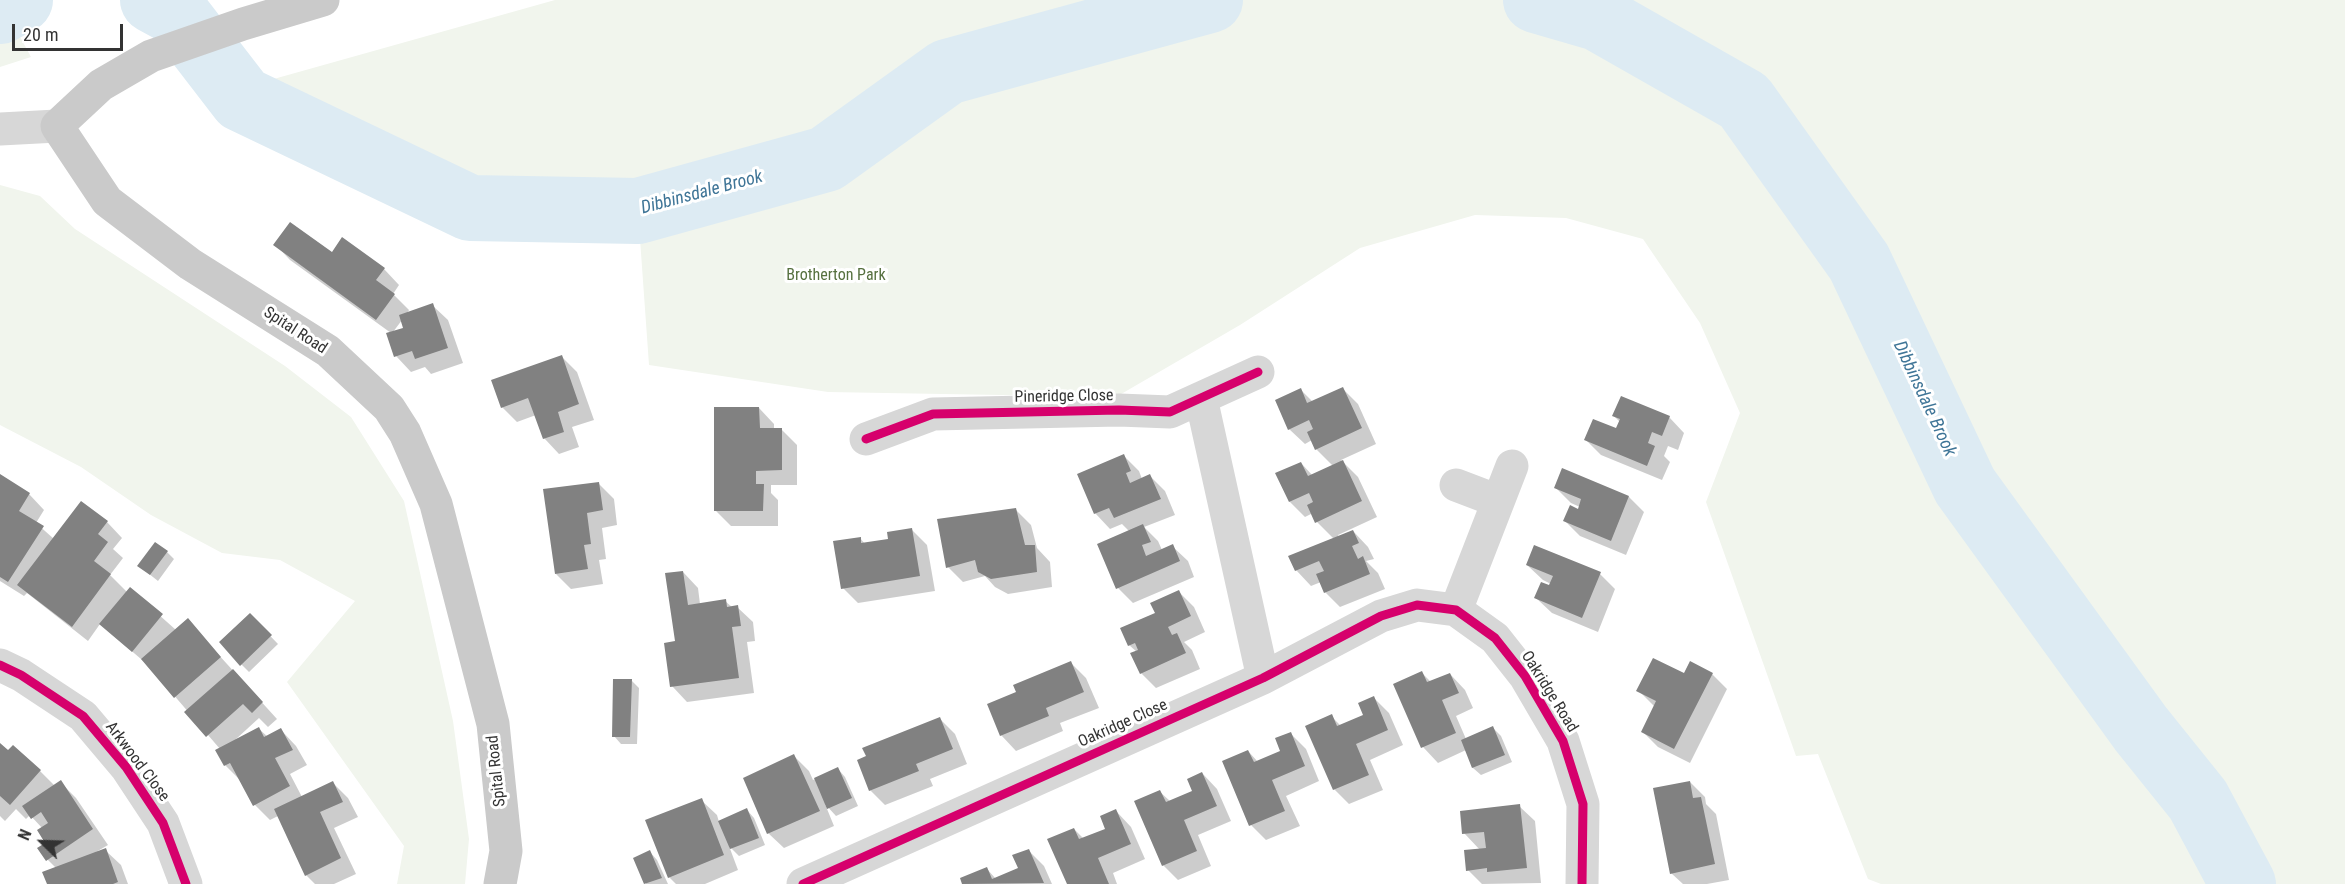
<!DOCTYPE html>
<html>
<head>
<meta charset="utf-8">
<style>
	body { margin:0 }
	#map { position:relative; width:2345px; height:884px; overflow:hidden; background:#fff; font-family:"Roboto Condensed",sans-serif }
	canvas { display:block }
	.north { position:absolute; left:12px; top:812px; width:60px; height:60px; -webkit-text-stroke:4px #fff; paint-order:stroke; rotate:293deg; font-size:16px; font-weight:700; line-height:24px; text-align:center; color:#333 }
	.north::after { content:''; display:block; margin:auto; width:21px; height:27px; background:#333; clip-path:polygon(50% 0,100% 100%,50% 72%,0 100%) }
	.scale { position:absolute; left:12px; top:24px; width:111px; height:27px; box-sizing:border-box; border:3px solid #333; border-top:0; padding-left:8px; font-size:18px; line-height:21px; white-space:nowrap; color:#333; -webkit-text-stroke:4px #fff; paint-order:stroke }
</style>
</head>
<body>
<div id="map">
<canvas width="2345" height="884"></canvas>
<div class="north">N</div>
<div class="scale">20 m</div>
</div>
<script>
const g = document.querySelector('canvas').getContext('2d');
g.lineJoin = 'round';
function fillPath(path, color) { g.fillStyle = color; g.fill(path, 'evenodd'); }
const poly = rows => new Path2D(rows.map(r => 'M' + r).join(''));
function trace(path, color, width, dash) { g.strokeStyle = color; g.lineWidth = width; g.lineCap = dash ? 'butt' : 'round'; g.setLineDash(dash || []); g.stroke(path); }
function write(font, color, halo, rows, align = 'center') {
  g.font = font + ' "Roboto Condensed",sans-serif'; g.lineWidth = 6; g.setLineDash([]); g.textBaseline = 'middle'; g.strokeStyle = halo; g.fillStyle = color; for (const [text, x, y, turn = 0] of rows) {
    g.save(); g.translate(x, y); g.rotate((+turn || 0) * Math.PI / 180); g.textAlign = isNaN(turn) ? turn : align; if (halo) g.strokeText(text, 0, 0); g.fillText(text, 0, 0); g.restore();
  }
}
const green = poly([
	[0,0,31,57,0,67],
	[555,0,2345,0,2345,884,1881,884,1868,879,1818,754,1796,756,1706,502,1740,413,1700,323,1643,239,1566,218,1475,215,1360,248,1240,325,1116,397,828,392,649,365,638,211,470,208,270,113,263,82],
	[0,185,40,196,75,229,285,366,351,417,404,501,453,721,469,839,465,884,397,884,404,846,287,682,355,601,280,560,222,553,151,515,81,467,0,425]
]);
const shadow = poly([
	[275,244,332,254,384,269,399,285,393,294,409,310,407,314,432,305,448,320,463,363,431,374,425,367,411,372,396,356,391,333,290,260],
	[402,320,405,329,393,332],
	[562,357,577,372,594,420,572,427,579,447,559,454,544,438,536,415,517,422,502,407],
	[1343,389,1358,404,1376,444,1341,460,1358,477,1377,517,1338,535,1339,537,1353,531,1368,547,1374,559,1366,561,1378,573,1385,589,1340,607,1325,592,1321,582,1311,586,1296,570,1334,539,1317,522,1313,513,1305,517,1290,502,1301,463,1313,476,1333,466,1316,449,1312,440,1305,444,1289,429,1301,390,1313,402],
	[759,408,774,424,774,429,781,429,797,445,797,485,771,485,771,493,778,500,778,526,731,526,715,510],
	[1614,416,1669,417,1684,433,1678,450,1668,446,1664,456,1670,462,1662,480,1601,455,1586,440,1617,430,1620,422],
	[1124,456,1139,471,1142,479,1150,476,1165,491,1175,515,1144,527,1158,541,1162,550,1172,546,1188,561,1194,577,1133,603,1118,588,1129,531,1122,524,1110,529,1095,513],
	[0,476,29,494,44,510,36,523,54,539,107,522,122,538,113,549,123,558,110,575,127,592,130,589,176,630,187,620,277,719,268,727,259,718,235,740,259,729,268,737,281,730,296,746,307,765,290,774,302,797,333,783,348,798,358,817,334,828,356,874,334,884,315,884,306,875,278,816,270,820,255,805,240,780,225,765,220,749,148,665,100,624,88,641,27,593,24,596,0,581],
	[598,483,614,499,617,525,602,528,606,559,599,560,603,584,571,589,556,574],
	[1556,488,1629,497,1644,512,1626,555,1580,536,1565,521,1579,511,1580,507,1571,503],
	[1016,510,1031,525,1037,548,1050,562,1052,587,1008,594,995,587,985,576,963,582,948,567],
	[911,529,927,545,935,591,858,603,843,588,860,538,865,544,890,540],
	[167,552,174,559,158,581,139,566],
	[1527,565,1600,574,1615,589,1598,632,1552,613,1536,598,1550,587,1551,584,1543,580],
	[683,572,698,588,700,604,725,601,732,607,737,607,753,622,755,641,747,642,754,693,687,702,672,686],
	[1179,592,1194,607,1205,632,1184,642,1192,650,1200,669,1156,688,1141,673,1137,652,1129,645],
	[250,615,278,644,249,672,241,664],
	[1071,663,1086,678,1099,708,1060,723,1063,731,1016,751,1001,735,1018,693],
	[1422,673,1431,682,1450,674,1465,690,1473,708,1456,716,1466,739,1493,728,1501,736,1512,762,1481,775,1473,768,1466,750,1438,763,1423,747,1395,685],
	[1712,674,1727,689,1690,763,1658,747,1643,732,1655,707,1638,690,1685,675],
	[632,681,639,688,637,744,621,744,614,736],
	[1374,698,1389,713,1403,745,1370,760,1383,790,1349,804,1334,789,1331,716,1341,726,1365,716],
	[939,718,955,734,967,764,930,779,933,786,885,805,870,790],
	[1290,733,1306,749,1319,781,1286,796,1300,826,1266,840,1251,825,1248,751,1258,762,1282,752],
	[0,745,40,771,55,786,60,782,76,798,108,845,96,852,105,850,121,865,128,884,48,884,56,868,48,860,48,843,43,829,30,815,26,819,16,809,5,821,0,816],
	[794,756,809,771,813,780,838,769,845,777,858,806,836,816,825,804,834,826,784,848,768,833],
	[1202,773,1217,789,1231,821,1198,835,1211,866,1178,880,1163,865,1160,792,1170,801,1193,792],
	[1690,782,1705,797,1706,804,1716,814,1729,880,1707,884,1683,884,1671,873],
	[701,800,717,815,719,822,747,810,754,818,765,845,739,856,729,846,738,870,705,884,676,884,669,877],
	[1519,806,1535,821,1541,883,1482,884,1468,870,1480,850,1464,833],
	[1116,811,1131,827,1145,859,1113,873,1117,884,1068,884,1074,829,1084,839,1107,829],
	[1028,850,1044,866,1052,884,964,884,962,879,987,869,996,879,1020,869],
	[650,852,657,860,668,884,646,884,635,859]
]);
const river = poly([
	[153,0,175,12,242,99,470,208,638,211,826,159,947,72,1210,0],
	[1536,0,1598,18,1744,101,1859,262,1965,486,2141,729,2198,800,2243,884],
	[0,11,20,0]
]);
const building = poly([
	[290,222,332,252,342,237,385,268,376,280,395,294,376,320,273,245],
	[433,303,448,348,415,359,412,351,394,357,386,333,403,328,399,315],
	[562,355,579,404,558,412,564,432,543,439,528,398,501,408,491,380],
	[1343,387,1362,428,1315,450,1307,432,1313,429,1309,420,1288,430,1275,400,1301,388,1307,403],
	[1621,396,1670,416,1662,436,1652,432,1648,443,1655,446,1647,466,1584,440,1593,419,1616,428,1620,419,1612,416],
	[714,407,759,407,760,428,782,428,782,470,756,471,756,484,764,484,763,511,714,511],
	[1124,454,1131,471,1126,473,1130,483,1150,474,1161,499,1114,518,1109,508,1094,514,1077,474],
	[1343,460,1362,501,1315,523,1307,505,1313,502,1309,493,1289,502,1275,473,1301,462,1308,476],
	[1562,468,1629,496,1611,541,1563,521,1570,505,1578,509,1581,499,1554,488],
	[0,474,30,493,19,511,44,526,8,582,0,577],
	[599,482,603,510,587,513,591,544,584,545,588,569,555,574,543,489],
	[81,501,108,521,98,534,108,542,94,561,111,574,72,627,17,585],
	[1016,508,1025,545,1035,545,1037,572,991,579,978,572,975,560,946,568,937,519],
	[1143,524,1151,542,1142,545,1146,556,1173,544,1180,561,1116,589,1097,544],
	[912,528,920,576,841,589,833,541,861,537,861,543,888,539,887,532],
	[1353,530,1359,543,1352,546,1358,559,1363,556,1370,574,1324,593,1316,574,1324,571,1319,561,1295,571,1288,556],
	[155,542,168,551,150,575,137,566],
	[1534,545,1601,572,1582,618,1534,598,1541,582,1549,585,1553,576,1526,565],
	[683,571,688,605,726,599,727,607,738,605,741,626,732,627,739,678,670,687,664,643,675,641,665,573],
	[130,587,163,614,132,652,99,624],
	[1179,590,1191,616,1168,627,1172,635,1177,633,1186,653,1140,674,1130,653,1138,650,1135,643,1128,646,1120,628,1155,613,1150,603],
	[250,613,272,635,240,666,219,642],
	[188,618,221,657,174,698,141,659],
	[1653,658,1684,673,1690,661,1713,673,1674,749,1641,732,1656,701,1636,691],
	[1071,661,1084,692,1046,708,1049,716,1000,736,987,704,1016,692,1013,685],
	[233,669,263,702,252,713,243,704,206,737,184,712],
	[1422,671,1427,682,1450,673,1459,693,1442,700,1456,733,1421,748,1393,684],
	[613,679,632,679,630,737,612,737],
	[1374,696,1388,730,1356,744,1369,775,1333,790,1305,726,1332,714,1337,726,1363,715,1358,703],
	[940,717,953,749,916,764,919,771,869,791,857,760,866,756,862,748],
	[1493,726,1505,755,1472,768,1461,740],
	[259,727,264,737,281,728,293,750,275,758,290,786,253,806,230,763,224,766,215,750],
	[1291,732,1305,766,1272,780,1285,811,1249,826,1222,761,1248,750,1254,762,1280,751,1275,738],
	[0,743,8,750,13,745,41,770,10,805,0,796],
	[794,754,820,811,767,834,743,778],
	[838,767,852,798,827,809,814,778],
	[1202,772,1217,806,1184,820,1197,851,1162,866,1134,801,1160,790,1166,802,1192,791,1187,779],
	[61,780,93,829,46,861,37,848,45,843,37,830,48,823,41,812,31,819,22,806],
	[333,781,343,802,320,812,341,858,305,876,274,809],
	[1690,781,1693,798,1701,797,1715,864,1670,874,1653,788],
	[702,798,724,855,668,878,645,820],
	[1520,804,1527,868,1487,872,1487,868,1466,871,1464,850,1486,848,1484,832,1462,834,1460,811],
	[747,808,759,838,730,849,718,821],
	[1116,809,1131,844,1098,858,1109,884,1067,884,1047,839,1074,828,1079,839,1105,829,1100,816],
	[106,848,118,882,113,884,47,884,42,872],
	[1029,849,1044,883,962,884,960,878,987,867,992,879,1018,868,1012,855],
	[650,850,662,878,644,884,633,858]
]);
const minor = poly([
	[0,129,57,126],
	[1201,398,1263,678],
	[866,439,933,414,1119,410,1170,412,1258,372],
	[1456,485,1498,501],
	[1456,610,1512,466],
	[0,665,21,675,83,716,126,767,163,823,186,884],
	[803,884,1263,678,1381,616,1417,605,1456,610,1495,638,1525,676,1563,741,1583,804,1582,884]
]);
const major = poly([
	[323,0,243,24,151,56,101,85,57,126,107,201,190,264,328,351,389,408,405,433,436,504,493,724,506,851,500,884]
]);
const cycleway = poly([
	[866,439,933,414,1119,410,1170,412,1258,372],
	[0,665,21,675,83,716,126,767,163,823,186,884],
	[803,884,1263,678,1381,616,1417,605,1456,610,1495,638,1525,676,1563,741,1583,804,1582,884]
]);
const parkNames = [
	["Brotherton Park",836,276]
];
const streetNames = [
	["Spital Road",295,331,33],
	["Pineridge Close",1064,397,-1],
	["Oakridge Road",1549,692,58],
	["Oakridge Close",1123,724,-24],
	["Arkwood Close",137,762,53],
	["Spital Road",497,771,-96]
];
const waterNames = [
	["Dibbinsdale Brook",702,193,-15],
	["Dibbinsdale Brook",1924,399,65]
];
fillPath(green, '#f1f5ed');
fillPath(shadow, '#0003');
trace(river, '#ddebf3', 66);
fillPath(building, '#818181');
trace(minor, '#d7d7d7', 33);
trace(major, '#cacaca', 33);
trace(cycleway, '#d6006c', 9);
write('16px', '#56703f', '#fff', parkNames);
write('16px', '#333', '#fff', streetNames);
write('italic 18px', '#3f7597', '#fff', waterNames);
</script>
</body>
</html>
